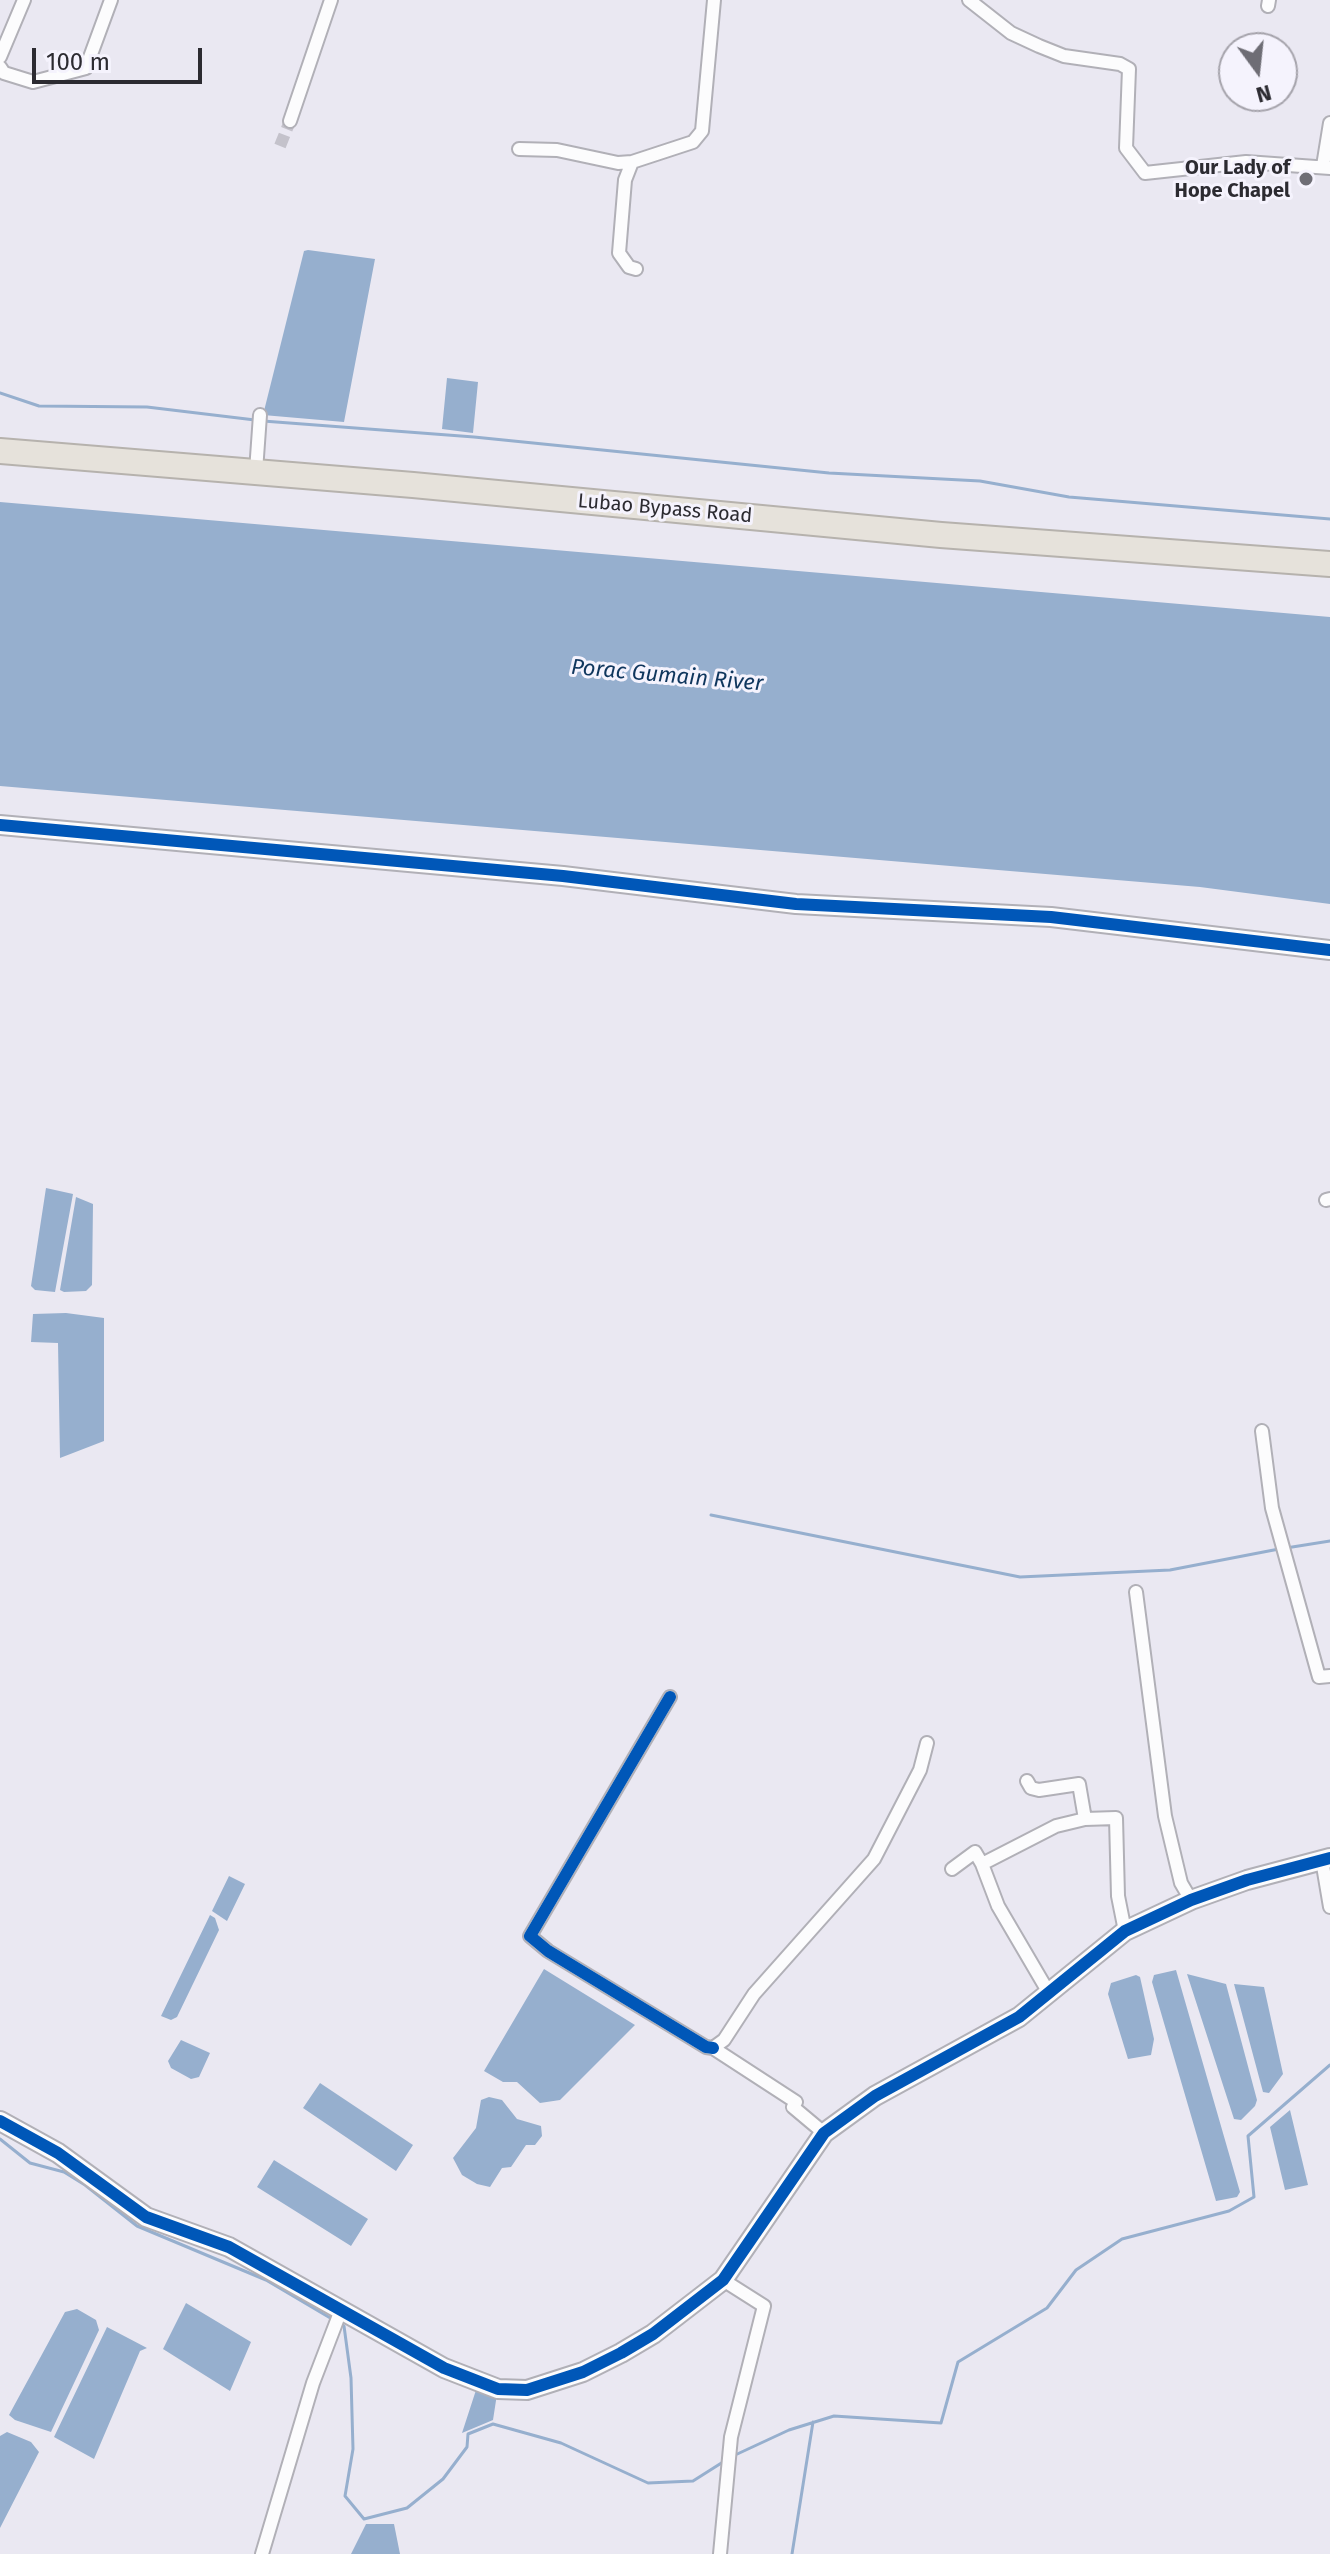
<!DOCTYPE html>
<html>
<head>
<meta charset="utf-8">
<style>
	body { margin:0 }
	#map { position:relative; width:1330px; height:2554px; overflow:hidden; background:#eae8f2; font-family:"Fira Sans",sans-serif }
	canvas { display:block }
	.north { position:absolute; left:1218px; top:32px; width:80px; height:80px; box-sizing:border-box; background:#f5f3fd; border:2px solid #a5a3ab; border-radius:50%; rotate:165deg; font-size:22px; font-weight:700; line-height:32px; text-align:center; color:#2c2b31 }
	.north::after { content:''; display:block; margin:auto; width:28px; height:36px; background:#6e6d75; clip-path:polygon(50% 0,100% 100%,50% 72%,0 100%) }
	.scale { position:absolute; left:32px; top:48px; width:170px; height:36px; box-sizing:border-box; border:4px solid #2c2b31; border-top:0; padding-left:10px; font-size:24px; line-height:28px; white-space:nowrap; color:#2c2b31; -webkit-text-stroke:6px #f5f3fd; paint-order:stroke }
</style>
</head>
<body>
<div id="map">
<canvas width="1330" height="2554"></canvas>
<div class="north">N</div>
<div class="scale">100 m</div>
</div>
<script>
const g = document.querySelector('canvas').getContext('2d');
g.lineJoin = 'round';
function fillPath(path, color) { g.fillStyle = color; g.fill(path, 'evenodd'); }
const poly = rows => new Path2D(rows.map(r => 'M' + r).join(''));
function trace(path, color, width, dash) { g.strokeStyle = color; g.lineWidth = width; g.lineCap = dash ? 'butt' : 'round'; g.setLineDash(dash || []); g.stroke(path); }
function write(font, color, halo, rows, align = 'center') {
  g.font = font + ' "Fira Sans",sans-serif'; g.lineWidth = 6; g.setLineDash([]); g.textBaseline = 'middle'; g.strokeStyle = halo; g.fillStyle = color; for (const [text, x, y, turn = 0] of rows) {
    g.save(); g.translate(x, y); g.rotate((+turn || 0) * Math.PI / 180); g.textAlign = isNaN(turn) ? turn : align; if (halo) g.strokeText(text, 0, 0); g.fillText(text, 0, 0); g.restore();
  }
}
const water = poly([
	[308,250,375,259,344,422,263,415,304,251],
	[447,378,478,382,473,433,442,429],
	[0,502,1330,617,1330,904,1200,887,0,786],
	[46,1188,73,1194,55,1292,35,1290,31,1286],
	[76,1197,93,1204,92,1285,86,1291,64,1292,60,1290],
	[66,1313,104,1318,104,1441,60,1458,58,1343,31,1342,33,1314],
	[229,1876,245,1884,227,1921,212,1911],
	[210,1915,215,1918,219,1930,177,2017,171,2020,161,2016],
	[544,1969,635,2025,560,2100,540,2103,517,2082,503,2082,484,2071],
	[1176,1970,1240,2192,1237,2197,1216,2201,1152,1982,1154,1975],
	[1187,1974,1226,1984,1257,2100,1255,2106,1241,2120,1234,2119],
	[1136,1975,1140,1977,1154,2039,1151,2055,1128,2059,1108,1994,1111,1983],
	[1234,1984,1264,1987,1283,2074,1269,2093,1263,2092],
	[181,2040,210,2053,199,2077,191,2079,171,2068,168,2061],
	[320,2083,413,2145,396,2171,303,2108],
	[489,2097,502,2100,517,2119,541,2126,542,2136,535,2145,526,2145,511,2167,502,2168,490,2187,477,2184,462,2175,453,2158,476,2128,481,2100],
	[1290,2110,1308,2185,1285,2190,1270,2127],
	[274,2160,368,2219,351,2246,257,2187],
	[186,2303,251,2342,230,2391,163,2349],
	[77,2309,96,2320,99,2330,51,2432,15,2420,9,2415,65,2312],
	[107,2327,147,2348,140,2351,94,2459,54,2437],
	[477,2387,497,2394,493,2420,462,2433],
	[7,2432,31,2442,39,2452,0,2528,0,2436],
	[366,2524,394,2524,400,2554,351,2554]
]);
const stream = poly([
	[0,393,39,406,147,407,255,420],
	[263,421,474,437,829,473,980,481,1069,497,1330,519],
	[711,1515,1020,1577,1170,1570,1279,1549],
	[1286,1548,1330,1541],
	[0,2139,30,2163,64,2172,85,2185,137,2226,266,2280,332,2319],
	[338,2322,344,2326,351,2378,353,2449,345,2496,364,2519,407,2508,443,2479,467,2447,468,2434,493,2424,561,2443,648,2483,693,2481,723,2462],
	[733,2456,789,2430,834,2416,941,2423,958,2362,1047,2308,1076,2270,1122,2239,1229,2211,1254,2197,1248,2136,1330,2065],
	[792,2554,813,2422]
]);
const streetTunnel = poly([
	[280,146,290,121]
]);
const street = poly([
	[969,0,1011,33,1039,46,1064,56,1120,64,1129,69,1126,148,1145,173,1246,162,1330,168],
	[1268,6,1269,0],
	[0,57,24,0],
	[0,67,4,73,33,82,86,68,111,0],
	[290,121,331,0],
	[519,149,557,150,618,163,632,162,693,142,702,131,714,0],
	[632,162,625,180,619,253,629,267,636,269],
	[1323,166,1330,123],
	[256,471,260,415],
	[1326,1200,1330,1199],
	[1262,1431,1272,1508,1319,1677,1330,1676],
	[1136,1592,1165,1816,1181,1883,1191,1900],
	[670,1697,530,1936,548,1951,706,2047,713,2048],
	[1027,1781,1031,1788,1039,1790,1079,1784,1085,1819,1116,1818,1118,1896,1125,1931],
	[1322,1860,1330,1907],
	[952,1869,975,1852,982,1864],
	[1049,1993,998,1906,982,1864,1056,1826,1085,1819],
	[824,2133,793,2107,796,2102,713,2048,724,2040,754,1994,874,1859,920,1770,927,1743],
	[262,2554,313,2383,341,2310],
	[720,2554,731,2437,764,2306,723,2280]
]);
const secondary = poly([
	[0,825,563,876,796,904,1051,917,1330,950],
	[0,2121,58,2153,146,2217,229,2247,444,2368,498,2389,527,2390,583,2372,621,2353,653,2334,723,2280,824,2133,875,2096,1019,2017,1125,1931,1191,1900,1247,1880,1330,1858]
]);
const highway = poly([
	[0,451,413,485,941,535,1330,564]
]);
const cycleway = poly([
	[0,825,563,876,796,904,1051,917,1330,950],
	[670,1697,530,1936,548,1951,706,2047,713,2048],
	[0,2121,58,2153,146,2217,229,2247,444,2368,498,2389,527,2390,583,2372,621,2353,653,2334,723,2280,824,2133,875,2096,1019,2017,1125,1931,1191,1900,1247,1880,1330,1858]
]);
const markers = [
	[1306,179,8,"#6e6d75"]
];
const poiNames = [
	["Our Lady of",1290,168],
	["Hope Chapel",1290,191]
];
const streetNames = [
	["Lubao Bypass Road",665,509,5]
];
const waterNames = [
	["Porac Gumain River",667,676,5]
];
fillPath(water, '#96afce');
trace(stream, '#96afce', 3);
trace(streetTunnel, '#c4c2cb', 12, [12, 6]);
trace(street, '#b1b0b7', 16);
trace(secondary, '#b1b0b7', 22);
trace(highway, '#b6b2ad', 28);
trace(street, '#fcfcfd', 12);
trace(secondary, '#fcfcfd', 18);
trace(highway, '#e6e2db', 24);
trace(cycleway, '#0057b8', 12);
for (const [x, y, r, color] of markers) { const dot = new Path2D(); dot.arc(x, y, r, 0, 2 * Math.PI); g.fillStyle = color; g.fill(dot); trace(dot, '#f5f3fd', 3); }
write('bold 20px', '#2c2b31', '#f5f3fd', poiNames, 'right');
write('20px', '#2c2b31', '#f5f3fd', streetNames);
write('italic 22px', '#0f365d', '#f5f3fd', waterNames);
</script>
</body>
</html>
